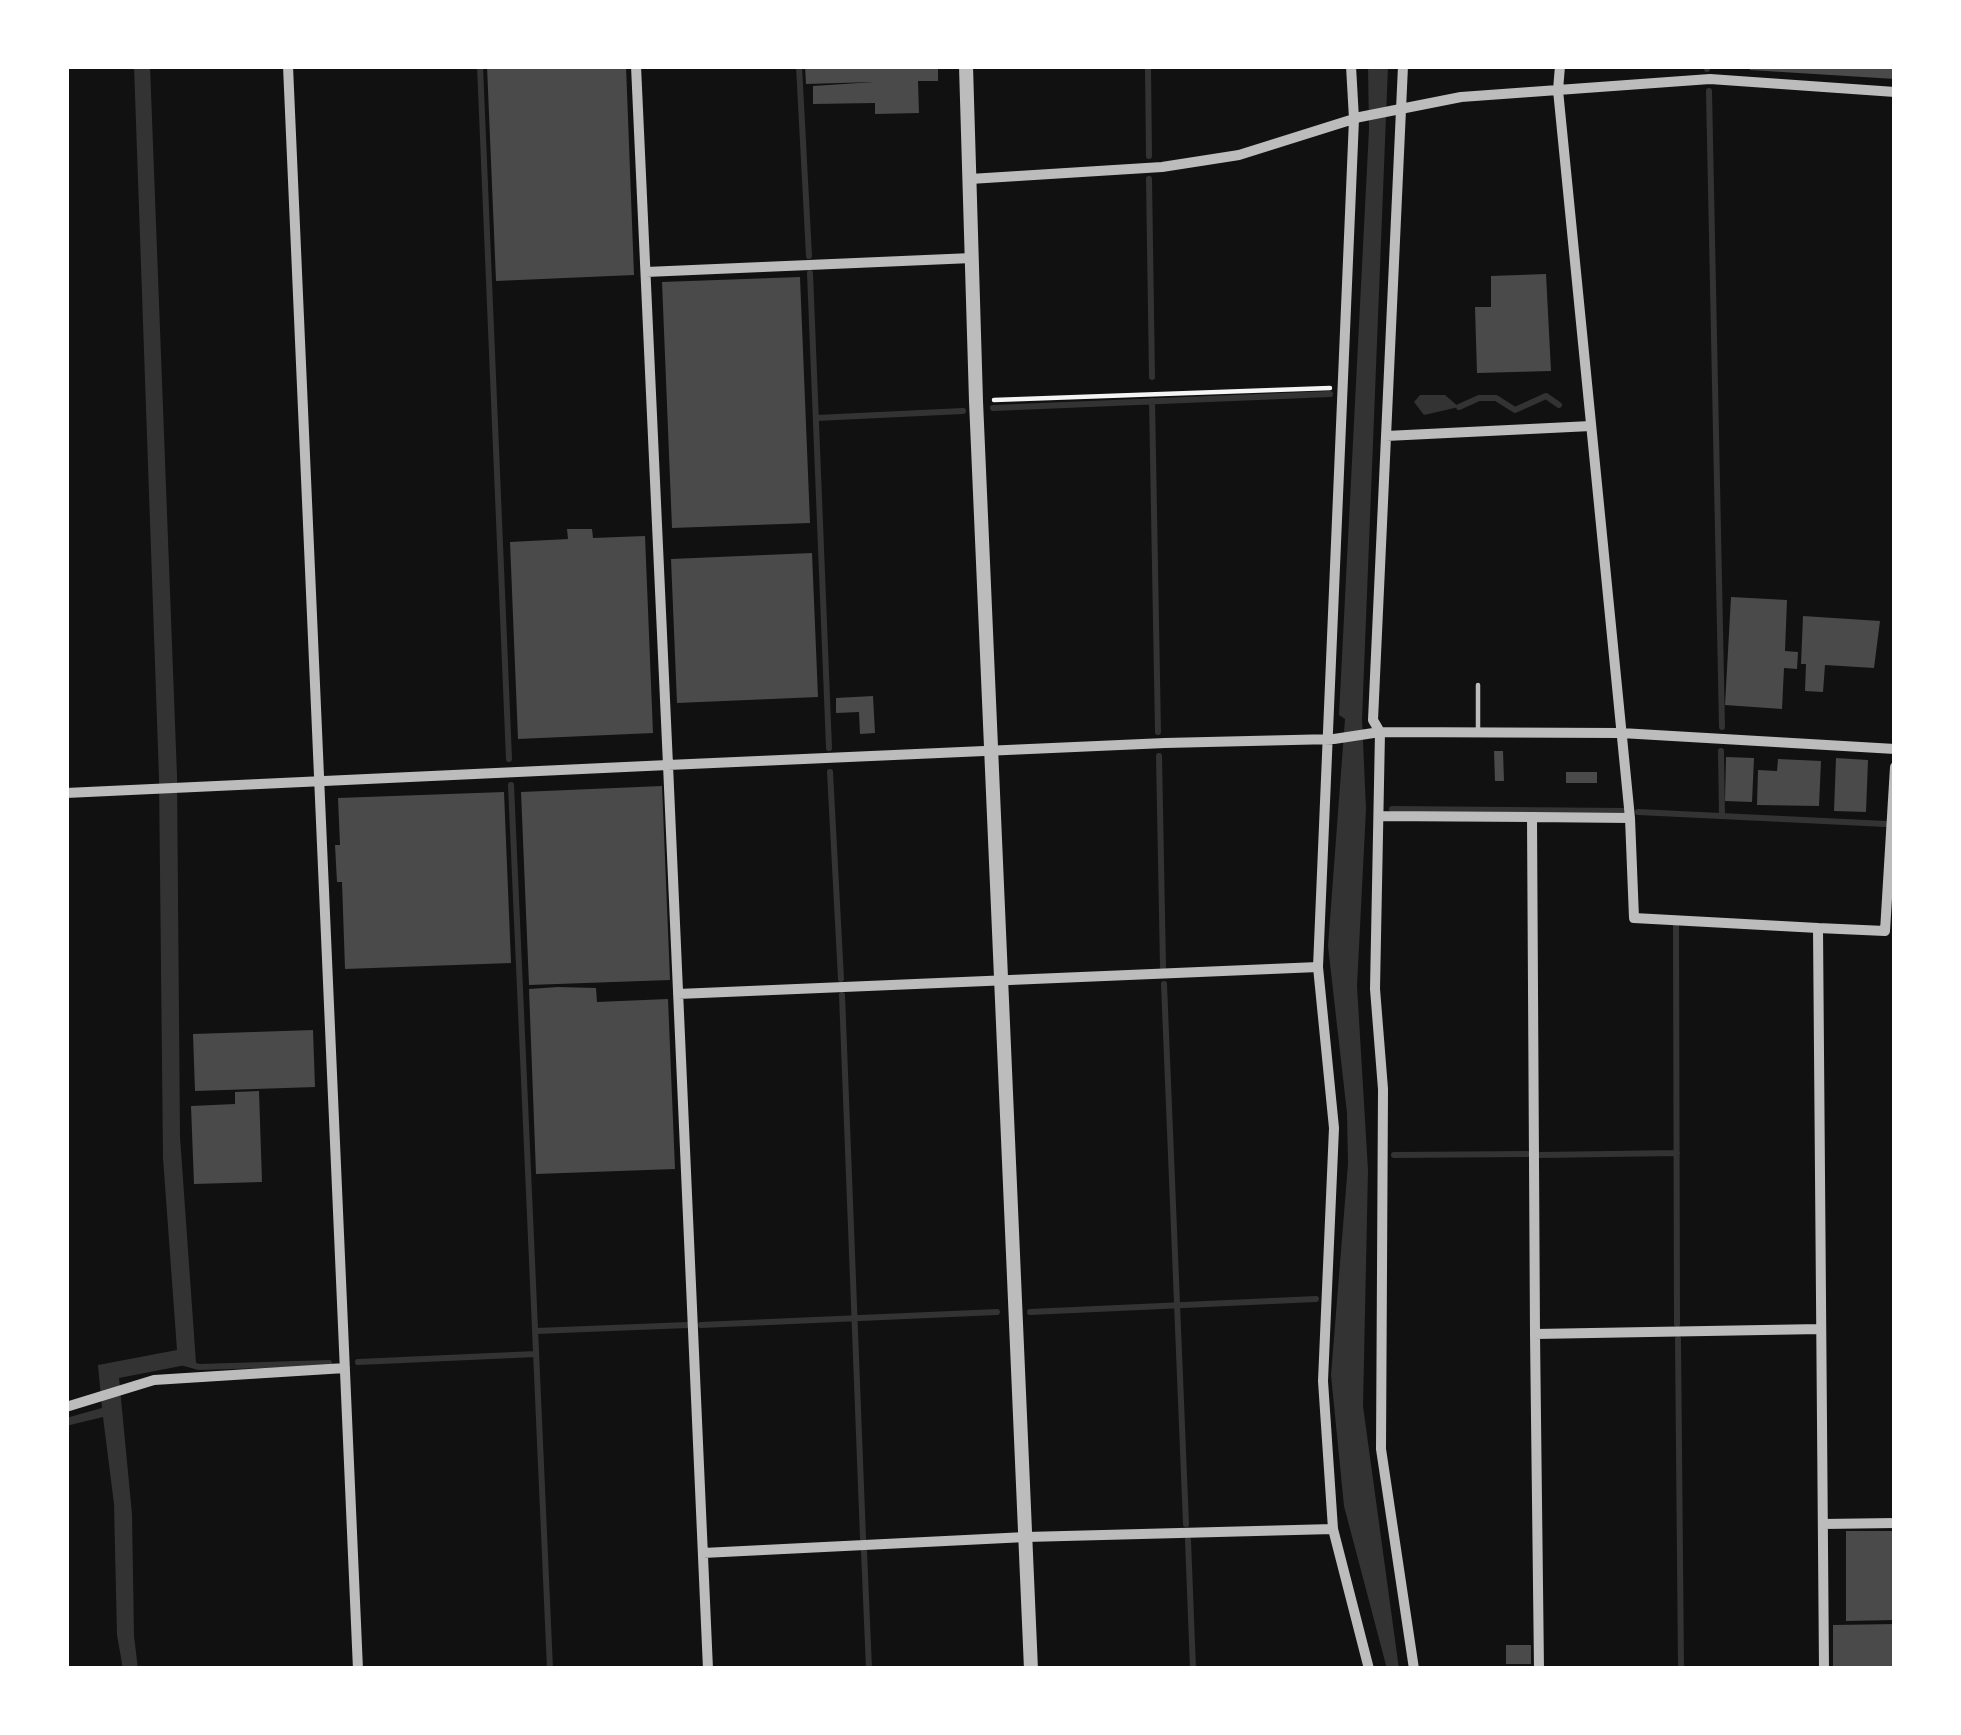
<!DOCTYPE html>
<html>
<head>
<meta charset="utf-8">
<style>
	body { margin:0 }
	#map { position:relative; width:1961px; height:1735px; overflow:hidden; background:#111; font-family:Karla,sans-serif }
	canvas { display:block }
	.frame { position:absolute; inset:0; border:69px solid #fff; pointer-events:none }
</style>
</head>
<body>
<div id="map">
<canvas width="1961" height="1735"></canvas>
<div class="frame"></div>
</div>
<script>
const g = document.querySelector('canvas').getContext('2d');
g.lineJoin = 'round';
function fillPath(path, color) { g.fillStyle = color; g.fill(path, 'evenodd'); }
const poly = rows => new Path2D(rows.map(r => 'M' + r).join(''));
function trace(path, color, width, dash) { g.strokeStyle = color; g.lineWidth = width; g.lineCap = dash ? 'butt' : 'round'; g.setLineDash(dash || []); g.stroke(path); }
const water = poly([
	[134,66,150,66,177,776,180,1137,196,1363,119,1378,132,1514,134,1636,138,1669,123,1669,117,1635,114,1504,103,1417,66,1426,66,1418,102,1408,98,1365,177,1350,163,1158,159,778],
	[1368,66,1388,66,1362,719,1366,809,1357,986,1368,1170,1363,1406,1399,1669,1387,1669,1344,1506,1331,1375,1348,1164,1347,1113,1328,946,1345,719,1339,715,1369,129],
	[1420,395,1445,395,1459,407,1424,415,1414,402]
]);
const stream = poly([
	[480,66,509,759],
	[799,66,809,256],
	[1148,66,1149,156],
	[1707,66,1707,69],
	[1709,91,1722,727],
	[1149,179,1152,377],
	[810,273,829,748],
	[1152,401,1158,732],
	[1459,407,1479,398,1496,398,1515,410,1546,396,1559,405],
	[993,408,1330,394],
	[816,418,963,411],
	[1721,751,1722,816],
	[1159,756,1163,967],
	[830,772,841,979],
	[511,785,550,1669],
	[1392,809,1625,811],
	[1638,812,1886,824],
	[1895,884,1895,924],
	[1676,926,1677,1324],
	[1164,984,1186,1524],
	[842,995,863,1538],
	[1394,1155,1527,1154],
	[1540,1155,1677,1153],
	[1030,1312,1316,1299],
	[701,1325,997,1312],
	[536,1331,688,1325],
	[1678,1339,1681,1669],
	[358,1362,536,1354],
	[185,1363,199,1367,329,1363],
	[1188,1540,1193,1669],
	[864,1551,869,1669]
]);
const building = poly([
	[487,66,626,66,634,275,496,281],
	[805,66,938,66,938,81,918,81,919,113,875,114,875,103,813,104,813,86,874,82,806,84],
	[1750,66,1895,66,1895,79,1750,70],
	[1546,274,1551,371,1477,373,1475,307,1491,307,1491,276],
	[800,277,810,523,672,528,662,282],
	[567,529,592,529,593,538,645,536,653,733,518,739,510,542,568,539],
	[812,553,818,697,677,703,671,559],
	[1731,597,1787,600,1785,651,1798,652,1797,669,1784,668,1782,709,1725,705],
	[1803,616,1880,621,1874,668,1825,665,1823,692,1805,691,1806,664,1801,664],
	[873,696,875,733,860,734,859,712,836,713,836,698],
	[1494,751,1503,751,1504,781,1495,781],
	[1726,757,1754,758,1752,802,1725,801],
	[1836,758,1868,760,1866,812,1834,811],
	[1778,759,1821,761,1819,806,1757,805,1758,770,1777,771],
	[1566,772,1597,772,1597,783,1566,783],
	[662,786,670,980,529,985,521,792],
	[504,792,511,963,345,969,342,882,337,882,335,845,340,845,338,798],
	[558,987,596,988,597,1002,668,999,675,1169,536,1174,529,989],
	[313,1030,315,1087,195,1091,193,1034],
	[259,1091,262,1182,194,1184,191,1106,235,1104,235,1092],
	[1846,1531,1895,1531,1895,1620,1846,1621],
	[1895,1624,1895,1669,1833,1669,1833,1625],
	[1506,1645,1531,1645,1531,1664,1506,1664]
]);
const path = poly([
	[994,400,1330,388]
]);
const service = poly([
	[1478,685,1478,733]
]);
const minor = poly([
	[288,66,358,1669],
	[636,66,668,765,1165,743,1334,739,1380,732,1621,733,1895,749],
	[1403,66,1373,720,1380,732,1375,989,1383,1089,1381,1449,1414,1669],
	[970,179,1162,167,1239,155,1360,117,1461,97,1710,79,1895,92],
	[646,272,972,258],
	[1386,436,1591,426],
	[66,793,668,765,708,1669],
	[1379,816,1532,817,1535,1334,1821,1329],
	[1532,817,1630,818,1558,90,1560,66],
	[1630,818,1634,918,1818,928],
	[1318,967,1354,119,1351,66],
	[678,994,1318,967,1334,1128,1323,1381,1333,1529],
	[1535,1334,1539,1669],
	[66,1407,154,1380,345,1368],
	[1823,1524,1895,1523],
	[703,1553,1026,1537,1333,1529,1369,1669],
	[1824,1669,1818,928,1885,931,1895,767]
]);
const tertiary = poly([
	[966,66,976,401,1031,1669]
]);
fillPath(water, '#333');
trace(stream, '#333', 6);
fillPath(building, '#4a4a4a');
trace(path, '#f5f5f5', 4.5);
trace(service, '#bcbcbc', 4.5);
trace(minor, '#bcbcbc', 10);
trace(tertiary, '#bcbcbc', 14);
</script>
</body>
</html>
